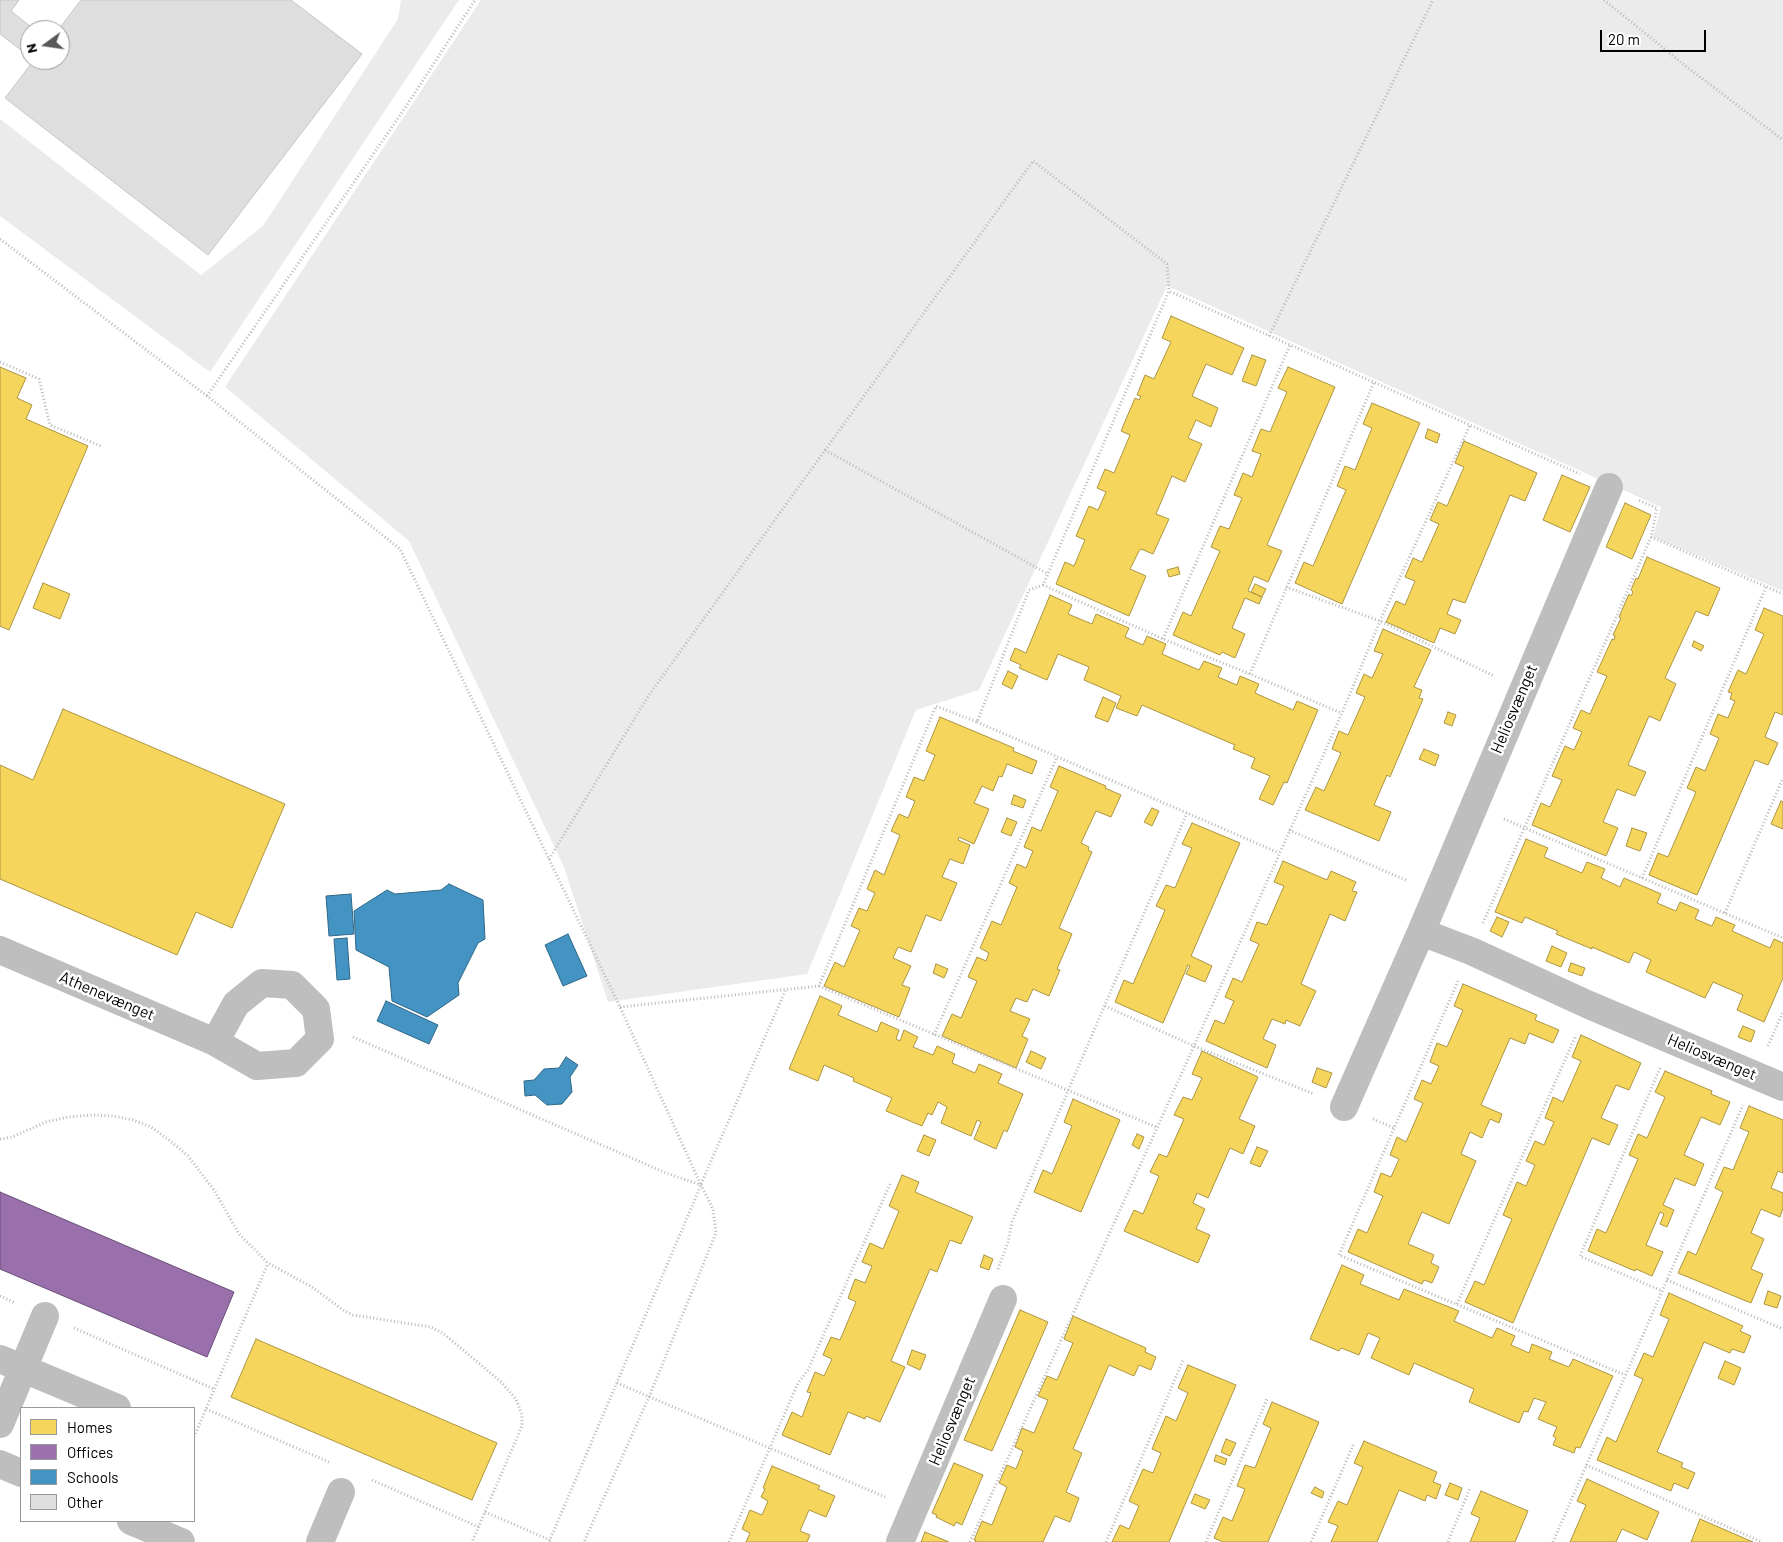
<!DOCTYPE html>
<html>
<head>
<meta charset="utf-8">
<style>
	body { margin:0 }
	#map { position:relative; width:1783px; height:1542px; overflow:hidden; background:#fff; font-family:Barlow,sans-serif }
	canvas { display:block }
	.legend { position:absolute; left:20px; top:1407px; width:175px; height:115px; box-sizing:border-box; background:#fff; border:1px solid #999; margin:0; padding:6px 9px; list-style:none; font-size:15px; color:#000 }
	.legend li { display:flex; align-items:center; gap:10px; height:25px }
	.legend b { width:25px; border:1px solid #999 }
	.north { position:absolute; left:20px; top:20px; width:50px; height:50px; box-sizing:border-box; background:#fff; border:1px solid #999; border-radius:50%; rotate:256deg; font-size:14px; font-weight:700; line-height:20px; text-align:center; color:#000 }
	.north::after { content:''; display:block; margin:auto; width:18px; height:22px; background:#595959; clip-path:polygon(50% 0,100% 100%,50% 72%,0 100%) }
	.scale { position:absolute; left:1600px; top:30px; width:106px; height:22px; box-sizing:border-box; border:2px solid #000; border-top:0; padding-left:6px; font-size:15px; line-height:18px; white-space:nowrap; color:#000; -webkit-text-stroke:4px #fff; paint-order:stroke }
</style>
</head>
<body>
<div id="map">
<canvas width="1783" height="1542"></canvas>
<ul class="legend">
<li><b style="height:14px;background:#f6d55c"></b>Homes</li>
<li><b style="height:14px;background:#9970ab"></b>Offices</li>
<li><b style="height:14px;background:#4393c3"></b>Schools</li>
<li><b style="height:14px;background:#dedede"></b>Other</li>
</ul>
<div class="north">N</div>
<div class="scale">20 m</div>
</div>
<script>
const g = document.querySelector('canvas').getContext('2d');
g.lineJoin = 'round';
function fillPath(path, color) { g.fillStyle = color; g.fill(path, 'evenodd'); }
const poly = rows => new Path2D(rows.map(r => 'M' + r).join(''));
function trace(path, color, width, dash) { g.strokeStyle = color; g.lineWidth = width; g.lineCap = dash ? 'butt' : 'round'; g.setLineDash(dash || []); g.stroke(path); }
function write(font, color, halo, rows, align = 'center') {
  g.font = font + ' Barlow,sans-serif'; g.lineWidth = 5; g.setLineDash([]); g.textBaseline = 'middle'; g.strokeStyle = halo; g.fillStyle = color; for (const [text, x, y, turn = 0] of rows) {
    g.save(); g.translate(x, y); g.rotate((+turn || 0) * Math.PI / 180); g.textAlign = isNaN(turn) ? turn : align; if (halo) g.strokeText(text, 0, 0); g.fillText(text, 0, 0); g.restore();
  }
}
const green = poly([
	[401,0,459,0,210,372,0,216,0,119,201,275,263,226,398,19],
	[481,0,1783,0,1783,591,1653,537,1661,507,1167,286,979,690,916,710,807,974,608,1002,564,867,409,541,225,387]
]);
const homes = poly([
	[1171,316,1244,348,1232,375,1206,364,1192,396,1218,408,1211,427,1196,420,1188,438,1202,444,1185,482,1172,476,1156,514,1169,519,1153,554,1141,549,1139,551,1130,569,1146,576,1129,616,1056,584,1065,562,1074,566,1085,540,1076,536,1089,506,1098,510,1106,492,1097,488,1105,469,1114,473,1130,435,1121,431,1135,398,1139,400,1141,396,1137,395,1145,375,1154,379,1171,342,1162,338,1171,316],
	[1252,355,1266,360,1256,386,1242,381,1252,355],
	[0,367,26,378,17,398,32,405,26,419,88,446,9,630,0,626,0,367],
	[1288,367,1335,387,1267,545,1282,551,1268,582,1254,576,1248,591,1262,597,1259,604,1245,598,1232,628,1245,634,1235,658,1222,652,1220,655,1173,635,1183,612,1191,616,1220,551,1211,547,1220,526,1229,529,1242,498,1234,495,1243,473,1252,477,1261,454,1252,451,1261,429,1270,432,1287,392,1278,388,1288,367],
	[1372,403,1420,423,1342,604,1295,583,1304,562,1313,566,1346,490,1337,486,1345,466,1355,470,1372,428,1363,424,1372,403],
	[1428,429,1440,434,1437,443,1425,438,1428,429],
	[1464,441,1537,473,1525,501,1510,495,1465,603,1453,599,1447,614,1461,620,1455,634,1440,628,1434,643,1386,622,1396,601,1405,605,1415,581,1405,577,1413,558,1422,562,1439,524,1430,520,1438,502,1447,506,1464,467,1455,463,1464,441],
	[1562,475,1590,487,1570,532,1543,520,1562,475],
	[1625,503,1651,515,1632,559,1606,547,1625,503],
	[1647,557,1720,588,1708,616,1696,611,1665,678,1676,684,1660,721,1649,716,1628,765,1646,772,1635,796,1617,789,1603,822,1618,828,1606,856,1532,825,1541,803,1550,807,1562,780,1552,776,1565,746,1574,750,1582,732,1573,728,1581,710,1590,714,1607,676,1597,672,1612,639,1614,640,1615,636,1613,635,1621,618,1619,617,1629,594,1631,596,1633,592,1631,590,1636,578,1638,579,1647,557],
	[1178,567,1180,574,1169,577,1167,570,1178,567],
	[43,583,70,594,60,619,33,608,43,583],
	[1255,584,1266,589,1262,597,1251,592,1255,584],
	[1050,595,1072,605,1068,614,1092,624,1096,614,1129,628,1125,637,1143,645,1147,636,1166,644,1162,654,1199,670,1204,661,1222,668,1218,677,1237,685,1240,676,1259,684,1255,693,1293,710,1297,701,1318,710,1287,783,1284,782,1273,805,1259,799,1270,776,1251,768,1255,758,1233,749,1235,745,1142,705,1137,716,1116,708,1121,696,1084,680,1089,667,1058,654,1047,680,1019,668,1021,665,1010,660,1015,648,1026,653,1050,595],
	[1764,608,1783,616,1783,715,1775,712,1765,737,1778,743,1768,765,1755,760,1697,895,1649,875,1658,853,1668,857,1696,792,1687,788,1696,767,1705,771,1719,738,1710,734,1718,714,1728,718,1735,701,1730,699,1732,693,1728,692,1738,670,1746,674,1764,634,1755,630,1764,608],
	[1383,629,1431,650,1414,687,1422,690,1419,698,1423,699,1390,777,1387,775,1374,805,1391,812,1379,841,1305,810,1316,787,1324,791,1341,753,1332,749,1339,731,1348,735,1365,697,1356,693,1364,674,1372,678,1383,654,1374,651,1383,629],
	[1694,641,1704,646,1701,651,1692,646,1694,641],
	[1008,671,1018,676,1012,689,1002,684,1008,671],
	[1103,697,1116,703,1108,722,1095,717,1103,697],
	[63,709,285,804,232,928,196,912,177,955,0,879,0,765,33,780,63,709],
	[1448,712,1456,715,1452,726,1444,723,1448,712],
	[940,717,1014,748,1013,751,1037,761,1032,774,1007,764,1002,777,999,776,993,791,982,786,974,803,989,809,974,844,959,837,958,840,970,845,963,864,950,859,942,877,957,883,941,921,926,915,911,952,898,947,893,958,911,966,902,985,910,988,899,1017,824,986,835,962,844,967,860,930,851,926,859,908,867,911,875,893,867,889,875,870,884,875,900,835,891,831,899,814,908,818,915,801,906,797,914,777,924,781,935,755,926,751,940,717],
	[1424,749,1439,755,1435,766,1419,759,1424,749],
	[1059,766,1106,786,1105,788,1121,795,1111,817,1096,811,1081,843,1089,847,1088,850,1092,852,1059,928,1072,934,1057,969,1060,970,1049,996,1033,989,1027,1002,1016,998,1010,1011,1030,1019,1022,1036,1028,1039,1016,1068,942,1036,952,1014,961,1018,977,981,968,977,977,957,986,961,989,953,980,948,992,921,1001,925,1017,887,1009,883,1017,864,1026,868,1033,851,1024,847,1032,827,1041,831,1058,791,1050,787,1059,766],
	[1014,795,1026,800,1023,808,1011,804,1014,795],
	[1781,801,1783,802,1783,829,1771,824,1781,801],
	[1152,808,1159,811,1152,826,1144,822,1152,808],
	[1007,818,1017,822,1011,836,1001,832,1007,818],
	[1192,823,1240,843,1191,956,1212,966,1205,982,1186,974,1190,966,1188,965,1163,1023,1115,1002,1124,980,1133,984,1165,910,1156,906,1166,885,1175,888,1192,848,1182,844,1192,823],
	[1632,828,1647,833,1640,851,1626,846,1632,828],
	[1526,839,1548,848,1544,857,1582,873,1587,862,1605,869,1601,878,1620,887,1624,878,1661,894,1657,903,1676,911,1680,902,1699,910,1695,919,1712,926,1716,917,1735,925,1732,931,1770,948,1774,939,1783,943,1783,978,1764,1022,1737,1010,1743,995,1713,982,1705,998,1646,972,1651,960,1634,952,1629,963,1592,947,1592,949,1556,934,1558,931,1525,917,1522,923,1495,912,1526,839],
	[1283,861,1327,880,1331,871,1356,882,1352,891,1357,892,1345,921,1330,914,1301,984,1316,991,1300,1026,1286,1020,1285,1024,1272,1019,1263,1039,1276,1045,1267,1068,1206,1041,1215,1020,1224,1024,1234,1001,1225,997,1233,978,1242,982,1259,944,1250,940,1257,922,1267,925,1284,886,1274,882,1283,861],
	[1497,917,1509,922,1502,937,1490,931,1497,917],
	[1552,946,1567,953,1561,967,1546,961,1552,946],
	[1571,963,1585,968,1582,976,1568,971,1571,963],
	[936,964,948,969,944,978,933,973,936,964],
	[1463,984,1537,1015,1535,1020,1559,1030,1553,1043,1529,1033,1525,1044,1510,1038,1481,1105,1502,1114,1499,1123,1490,1119,1482,1138,1470,1132,1461,1154,1476,1161,1449,1224,1422,1212,1408,1244,1434,1255,1431,1263,1439,1267,1432,1283,1424,1280,1422,1284,1348,1252,1358,1229,1367,1233,1383,1196,1374,1192,1381,1173,1391,1177,1399,1159,1390,1155,1397,1137,1406,1142,1423,1103,1414,1099,1422,1080,1431,1084,1439,1066,1430,1062,1437,1043,1447,1047,1463,1010,1454,1006,1463,984],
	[820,996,842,1006,838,1015,877,1032,881,1022,899,1030,896,1039,900,1041,904,1030,918,1037,913,1047,933,1055,937,1046,955,1054,952,1063,975,1073,979,1064,1002,1074,998,1083,1023,1094,1007,1132,1004,1130,996,1149,974,1139,981,1122,977,1120,971,1136,941,1123,947,1107,938,1102,932,1115,928,1113,922,1126,886,1111,892,1098,853,1081,854,1078,824,1065,818,1081,789,1069,820,996],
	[1743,1026,1755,1031,1751,1042,1738,1037,1743,1026],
	[1581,1035,1641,1063,1629,1090,1616,1085,1601,1118,1618,1125,1609,1145,1592,1138,1513,1323,1465,1302,1475,1281,1484,1285,1512,1219,1503,1215,1517,1182,1526,1186,1535,1165,1526,1161,1535,1141,1544,1145,1554,1122,1545,1118,1553,1097,1563,1102,1581,1061,1572,1057,1581,1035],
	[1031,1051,1046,1058,1041,1069,1026,1062,1031,1051],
	[1202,1051,1258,1077,1239,1119,1255,1126,1243,1154,1230,1148,1208,1198,1197,1193,1193,1203,1205,1209,1196,1229,1210,1235,1198,1263,1124,1231,1134,1210,1143,1214,1159,1176,1150,1172,1159,1154,1167,1157,1184,1119,1174,1115,1183,1097,1192,1100,1202,1078,1192,1074,1202,1051],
	[1317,1068,1332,1073,1326,1088,1312,1082,1317,1068],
	[1665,1071,1712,1091,1711,1094,1730,1102,1720,1125,1701,1117,1684,1155,1704,1164,1695,1186,1675,1178,1663,1205,1674,1210,1667,1227,1660,1224,1664,1214,1660,1212,1646,1245,1663,1252,1652,1276,1636,1269,1635,1271,1588,1251,1597,1229,1606,1233,1638,1159,1629,1155,1638,1134,1647,1138,1665,1097,1655,1092,1665,1071],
	[1073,1099,1120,1120,1081,1212,1034,1192,1043,1170,1052,1174,1072,1126,1064,1122,1073,1099],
	[1749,1106,1783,1120,1783,1173,1778,1171,1771,1188,1783,1193,1783,1208,1780,1217,1761,1209,1751,1233,1764,1239,1751,1269,1763,1274,1751,1303,1678,1273,1688,1251,1696,1255,1723,1192,1715,1188,1724,1167,1733,1170,1749,1132,1740,1128,1749,1106],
	[1137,1134,1144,1137,1139,1149,1132,1145,1137,1134],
	[924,1135,936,1140,929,1156,917,1151,924,1135],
	[1257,1147,1268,1151,1260,1167,1250,1163,1257,1147],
	[902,1175,919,1182,915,1192,973,1217,961,1244,950,1240,937,1272,930,1269,891,1361,905,1367,880,1422,866,1416,865,1419,848,1412,830,1455,782,1435,792,1412,802,1417,811,1393,807,1392,815,1372,824,1376,832,1359,823,1355,831,1337,840,1340,856,1302,848,1298,855,1279,865,1283,872,1266,862,1262,870,1243,883,1249,899,1211,889,1206,902,1175],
	[984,1255,993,1259,989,1270,980,1267,984,1255],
	[1342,1265,1364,1275,1360,1284,1399,1300,1404,1289,1459,1311,1454,1321,1492,1338,1497,1328,1515,1336,1511,1345,1529,1353,1532,1344,1552,1352,1549,1359,1569,1367,1573,1359,1613,1376,1580,1448,1576,1447,1574,1453,1553,1445,1556,1438,1553,1436,1557,1427,1538,1419,1546,1402,1534,1398,1528,1412,1524,1411,1519,1423,1469,1402,1474,1389,1414,1363,1409,1375,1371,1358,1380,1338,1368,1333,1359,1355,1341,1348,1339,1351,1310,1339,1342,1265],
	[1768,1291,1781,1296,1777,1308,1764,1304,1768,1291],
	[1669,1293,1743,1326,1740,1331,1751,1336,1744,1353,1732,1349,1730,1353,1704,1342,1657,1452,1683,1463,1681,1467,1695,1473,1688,1489,1674,1483,1671,1491,1597,1460,1607,1437,1616,1442,1643,1379,1634,1375,1644,1353,1653,1357,1669,1319,1660,1315,1669,1293],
	[1020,1310,1048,1322,992,1451,964,1440,1020,1310],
	[1073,1316,1146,1348,1145,1352,1156,1357,1151,1370,1139,1365,1134,1376,1109,1365,1073,1449,1082,1453,1066,1492,1079,1498,1070,1522,1055,1516,1043,1542,975,1542,976,1540,974,1540,982,1521,992,1525,1007,1487,999,1483,1007,1465,1016,1469,1023,1451,1015,1447,1022,1428,1034,1433,1048,1400,1038,1396,1047,1376,1057,1380,1073,1343,1064,1339,1073,1316],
	[256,1339,497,1443,472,1500,231,1397,256,1339],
	[912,1350,926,1355,920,1370,907,1364,912,1350],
	[1725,1361,1741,1368,1734,1385,1718,1378,1725,1361],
	[1188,1365,1236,1385,1169,1542,1112,1542,1120,1525,1129,1529,1139,1506,1129,1501,1143,1469,1153,1473,1161,1453,1152,1449,1166,1416,1176,1421,1188,1393,1178,1388,1188,1365],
	[1272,1402,1319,1422,1268,1542,1223,1542,1214,1538,1223,1517,1232,1521,1245,1489,1237,1486,1245,1465,1255,1468,1271,1428,1263,1424,1272,1402],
	[1226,1439,1236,1443,1230,1456,1221,1452,1226,1439],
	[1364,1441,1437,1472,1433,1482,1441,1485,1436,1499,1427,1495,1425,1501,1399,1490,1377,1542,1331,1542,1338,1526,1328,1522,1338,1501,1347,1505,1363,1467,1354,1463,1364,1441],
	[1216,1455,1227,1459,1225,1465,1214,1461,1216,1455],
	[954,1463,983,1475,962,1525,956,1522,954,1526,936,1517,937,1515,932,1513,954,1463],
	[772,1466,820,1486,818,1489,835,1496,826,1517,809,1510,800,1531,810,1535,807,1542,746,1542,750,1533,742,1529,750,1510,762,1515,768,1501,761,1497,765,1489,763,1488,772,1466],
	[1587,1479,1659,1512,1647,1540,1622,1529,1616,1542,1570,1542,1586,1505,1577,1501,1587,1479],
	[1450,1483,1462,1488,1458,1500,1445,1495,1450,1483],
	[1315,1487,1324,1492,1322,1498,1311,1493,1315,1487],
	[1481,1491,1528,1511,1515,1542,1470,1542,1480,1518,1471,1514,1481,1491],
	[1195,1494,1210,1500,1205,1509,1191,1503,1195,1494],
	[1700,1519,1753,1542,1691,1542,1700,1519],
	[925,1532,949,1542,921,1542,925,1532]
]);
const offices = poly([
	[0,1192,234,1292,207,1357,0,1269,0,1192]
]);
const schools = poly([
	[449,884,483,900,485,939,478,943,458,983,459,995,427,1017,392,1001,389,967,356,950,354,911,387,890,395,894,441,890,449,884],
	[351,894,354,934,329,936,326,896,351,894],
	[568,934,587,976,563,986,545,945,568,934],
	[347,938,350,979,337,980,334,939,347,938],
	[386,1001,438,1025,429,1044,377,1021,386,1001],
	[566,1057,578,1065,570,1077,572,1092,562,1104,547,1105,535,1095,525,1096,524,1081,534,1080,544,1069,559,1068,566,1057]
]);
const building = poly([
	[0,0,19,0,11,11,35,30,30,30,30,57,0,34,0,0],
	[81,0,291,0,362,54,208,255,5,98,34,60,60,60,60,30,58,30,81,0]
]);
const path = poly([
	[1604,0,1687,67,1783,140],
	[0,239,207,396,400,549,620,1007,701,1185,549,1542],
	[1269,336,1433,0],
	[0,362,39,379,50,425,101,446],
	[207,396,405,108,475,0],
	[825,450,1048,574],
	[1651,537,1783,594],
	[1043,585,1163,639,1250,674,1341,713],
	[1286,587,1380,621,1494,676],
	[1163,639,1290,345],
	[1250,674,1374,382],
	[977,722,1279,853],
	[1504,819,1783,938],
	[1289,830,1408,881],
	[549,859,649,695,1033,161,1167,264,1169,291],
	[1642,878,1766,587],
	[1725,913,1783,778],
	[1483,923,1651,537,1657,508,1638,500],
	[1458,981,1339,1255,1625,1375],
	[819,986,1156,1127],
	[1105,1006,1194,1046,1314,1094],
	[620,1007,819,986,936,706,977,722,1029,590,1043,585,1169,291,1580,474],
	[934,1035,1057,757],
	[353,1037,666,1173,701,1185,713,1209,716,1233,649,1397,584,1542],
	[1768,1046,1783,1012],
	[1660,1068,1580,1256,1662,1291],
	[1373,1119,1394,1128],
	[0,1139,12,1137,46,1122,68,1117,92,1115,113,1116,133,1120,151,1127,169,1140,188,1156,214,1190,239,1234,268,1263,312,1287,343,1310,353,1315,431,1327,444,1334,501,1382,516,1399,522,1415,522,1426,472,1542],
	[701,1184,786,989],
	[998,1269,1008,1242,1012,1222,1187,813],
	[1667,1280,1783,1329],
	[0,1296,15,1303],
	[1457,1304,1576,1035],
	[74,1328,214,1389],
	[617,1383,885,1497],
	[206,1409,329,1462],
	[194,1437,268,1263],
	[1586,1465,1762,1542],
	[372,1480,479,1527],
	[485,1512,550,1540],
	[729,1542,798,1383,808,1370,890,1184],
	[970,1542,1194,1046,1342,713,1380,621,1470,425],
	[1106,1542,1183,1360],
	[1206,1542,1267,1399],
	[1311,1542,1354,1443],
	[1448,1542,1470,1488],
	[1553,1542,1743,1105]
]);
const street = poly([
	[1421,932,1471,951,1589,1005,1783,1087],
	[0,950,215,1042,257,1066,296,1063,320,1039,316,1009,292,985,262,983,236,1004,215,1042],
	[1344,1107,1421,932,1609,487],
	[0,1359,117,1408],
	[0,1424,45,1316],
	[0,1464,21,1473],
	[131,1521,181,1542],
	[320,1542,341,1492],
	[900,1542,1003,1299]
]);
const streetNames = [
	["Heliosvænget",1514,709,-67],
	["Athenevænget",107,996,23],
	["Heliosvænget",1712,1057,23],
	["Heliosvænget",952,1421,-67]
];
fillPath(green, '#ebebeb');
fillPath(homes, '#f6d55c');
trace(homes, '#ac9540', 1);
fillPath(offices, '#9970ab');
trace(offices, '#6b4e78', 1);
fillPath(schools, '#4393c3');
trace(schools, '#2f6788', 1);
fillPath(building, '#dedede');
trace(building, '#c6c6c6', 1);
trace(path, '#b9b9b9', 3, [1, 2.5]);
trace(street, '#bebebe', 28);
write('16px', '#000', '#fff', streetNames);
</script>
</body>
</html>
